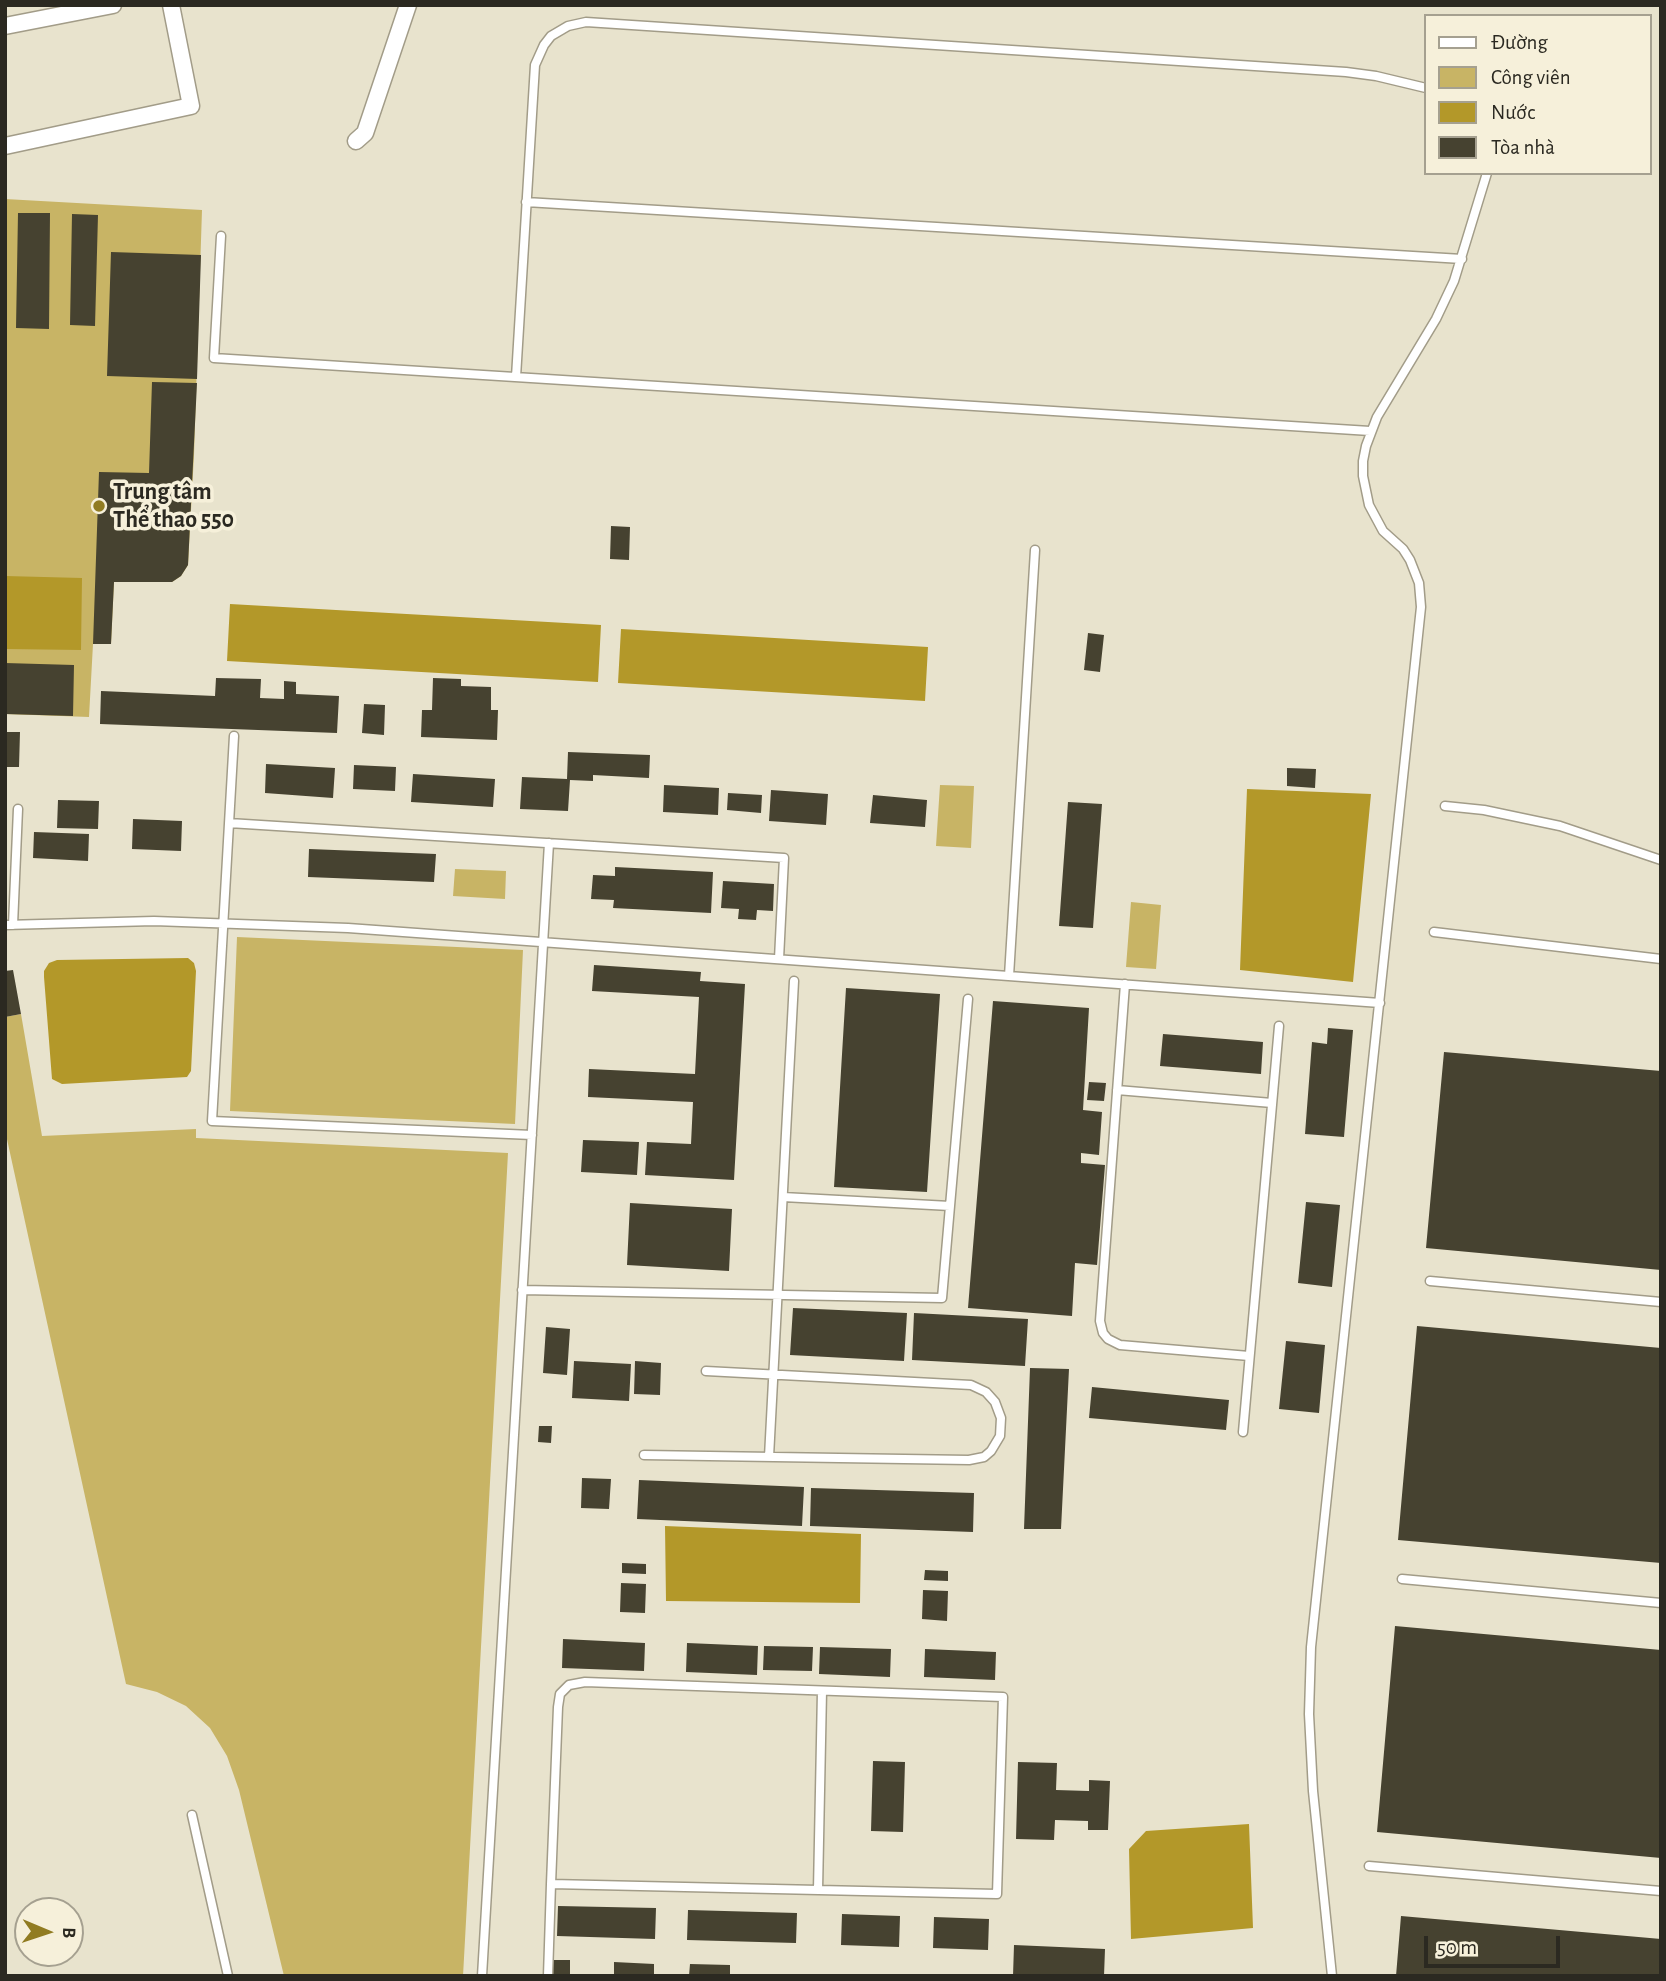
<!DOCTYPE html>
<html>
<head>
<meta charset="utf-8">
<style>
	body { margin:0 }
	#map { position:relative; width:1666px; height:1981px; overflow:hidden; background:#e8e3cd; font-family:"Alegreya Sans",sans-serif }
	canvas { display:block }
	.frame { position:absolute; inset:0; border:7px solid #2b2921; pointer-events:none }
	.legend { position:absolute; left:1424px; top:14px; width:228px; height:161px; box-sizing:border-box; background:#f6f0da; border:2px solid #a5a090; margin:0; padding:9px 12px; list-style:none; font-size:21px; color:#2b2921 }
	.legend li { display:flex; align-items:center; gap:14px; height:35px }
	.legend b { width:35px; border:2px solid #a5a090 }
	.north { position:absolute; left:14px; top:1897px; width:70px; height:70px; box-sizing:border-box; background:#f6f0da; border:2px solid #a5a090; border-radius:50%; rotate:92deg; font-size:19px; font-weight:700; line-height:28px; text-align:center; color:#2b2921 }
	.north::after { content:''; display:block; margin:auto; width:24px; height:32px; background:#917c22; clip-path:polygon(50% 0,100% 100%,50% 72%,0 100%) }
	.scale { position:absolute; left:1424px; top:1936px; width:136px; height:32px; box-sizing:border-box; border:4px solid #2b2921; border-top:0; padding-left:9px; font-size:21px; line-height:24px; white-space:nowrap; color:#2b2921; -webkit-text-stroke:5px #f6f0da; paint-order:stroke }
</style>
</head>
<body>
<div id="map">
<canvas width="1666" height="1981"></canvas>
<div class="frame"></div>
<ul class="legend">
<li><b style="height:9px;background:#fff"></b>Đường</li>
<li><b style="height:19px;background:#c8b465"></b>Công viên</li>
<li><b style="height:19px;background:#b39829"></b>Nước</li>
<li><b style="height:19px;background:#464230"></b>Tòa nhà</li>
</ul>
<div class="north">B</div>
<div class="scale">50 m</div>
</div>
<script>
const g = document.querySelector('canvas').getContext('2d');
g.lineJoin = 'round';
function fillPath(path, color) { g.fillStyle = color; g.fill(path, 'evenodd'); }
const poly = rows => new Path2D(rows.map(r => 'M' + r).join(''));
function trace(path, color, width, dash) { g.strokeStyle = color; g.lineWidth = width; g.lineCap = dash ? 'butt' : 'round'; g.setLineDash(dash || []); g.stroke(path); }
function write(font, color, halo, rows, align = 'center') {
  g.font = font + ' "Alegreya Sans",sans-serif'; g.lineWidth = 7; g.setLineDash([]); g.textBaseline = 'middle'; g.strokeStyle = halo; g.fillStyle = color; for (const [text, x, y, turn = 0] of rows) {
    g.save(); g.translate(x, y); g.rotate((+turn || 0) * Math.PI / 180); g.textAlign = isNaN(turn) ? turn : align; if (halo) g.strokeText(text, 0, 0); g.fillText(text, 0, 0); g.restore();
  }
}
const green = poly([
	[5,199,202,210,194,455,188,565,181,576,172,582,114,582,111,644,93,644,89,717,5,714],
	[940,785,974,786,971,848,936,846],
	[455,869,506,871,505,899,453,896],
	[1131,902,1161,905,1156,969,1126,967],
	[237,937,523,950,515,1124,230,1111],
	[21,1014,42,1136,196,1129,196,1138,508,1153,463,1976,284,1976,239,1790,227,1756,210,1728,186,1706,157,1692,126,1684,5,1130,5,1017]
]);
const water = poly([
	[5,576,82,578,81,650,5,649],
	[230,604,601,625,598,682,227,661],
	[621,629,928,647,925,701,618,683],
	[1247,789,1371,794,1353,982,1240,970],
	[188,958,194,963,196,971,191,1071,187,1077,62,1084,52,1079,44,977,44,971,49,963,57,960],
	[665,1526,861,1534,860,1603,666,1601],
	[1249,1824,1253,1928,1131,1939,1129,1849,1146,1831]
]);
const building = poly([
	[18,213,50,213,49,329,16,328],
	[72,214,98,215,95,326,70,325],
	[111,252,201,255,197,379,107,376],
	[152,382,197,383,188,565,181,576,172,582,114,582,111,644,93,644,99,472,149,473],
	[611,526,630,527,629,560,610,559],
	[1088,633,1104,635,1100,672,1084,670],
	[5,663,74,665,73,716,5,714],
	[216,678,261,679,260,698,284,699,284,681,296,682,296,694,339,696,337,733,100,724,101,691,215,696],
	[433,678,461,679,461,686,491,687,491,710,498,710,497,740,421,737,422,710,432,710],
	[364,704,385,705,384,735,362,733],
	[5,732,20,732,19,767,5,767],
	[568,752,650,755,649,778,593,775,593,781,570,780,568,811,520,809,522,777,567,779],
	[266,764,335,768,333,798,265,793],
	[354,765,396,767,395,791,353,789],
	[1287,768,1316,769,1315,788,1287,786],
	[413,774,495,779,493,807,411,802],
	[664,785,719,788,718,815,663,812],
	[771,790,828,794,826,825,769,821],
	[728,793,762,795,761,813,727,810],
	[873,795,927,800,925,827,870,823],
	[58,800,99,801,98,829,57,828],
	[1068,802,1102,804,1093,928,1059,926],
	[133,819,182,821,181,851,132,849],
	[34,832,89,834,88,861,33,858],
	[309,849,436,854,434,882,308,877],
	[615,867,713,872,711,913,613,908,614,900,591,899,593,875,615,876],
	[723,881,774,884,773,911,757,910,756,920,738,919,739,909,721,908],
	[594,965,701,972,700,981,745,984,734,1180,645,1175,647,1142,691,1144,693,1102,588,1097,589,1069,695,1074,699,997,592,991],
	[13,970,21,1014,5,1017,5,971],
	[846,988,940,994,927,1192,834,1187],
	[993,1001,1089,1008,1083,1110,1102,1112,1099,1155,1081,1153,1081,1163,1105,1165,1097,1265,1075,1263,1072,1316,968,1308],
	[1328,1028,1353,1030,1344,1137,1305,1134,1312,1042,1327,1044],
	[1163,1034,1263,1042,1261,1074,1160,1066],
	[1444,1052,1661,1071,1661,1270,1426,1248],
	[1089,1082,1106,1083,1104,1101,1087,1100],
	[583,1140,639,1142,637,1175,581,1172],
	[1306,1202,1340,1205,1332,1287,1298,1283],
	[630,1203,732,1209,729,1271,627,1265],
	[793,1308,907,1313,904,1361,790,1355],
	[914,1313,1028,1319,1025,1366,912,1360],
	[1417,1326,1661,1348,1661,1563,1398,1540],
	[546,1327,570,1329,567,1375,543,1373],
	[1286,1341,1325,1345,1319,1413,1279,1409],
	[574,1361,631,1364,629,1401,572,1398],
	[635,1361,661,1363,660,1395,634,1394],
	[1030,1368,1069,1369,1061,1529,1024,1529],
	[1092,1387,1229,1400,1226,1430,1089,1418],
	[539,1426,552,1426,551,1443,538,1442],
	[582,1478,611,1479,609,1509,581,1508],
	[639,1480,804,1487,802,1526,637,1519],
	[811,1488,974,1493,973,1532,810,1526],
	[622,1563,646,1564,646,1574,622,1573],
	[925,1570,948,1571,948,1581,924,1580],
	[621,1583,646,1584,645,1613,620,1612],
	[923,1590,948,1591,947,1621,922,1619],
	[1395,1626,1661,1650,1661,1858,1377,1832],
	[563,1639,645,1643,644,1671,562,1668],
	[687,1643,758,1646,757,1675,686,1672],
	[764,1646,813,1647,812,1671,763,1670],
	[820,1647,891,1649,890,1677,819,1674],
	[925,1649,996,1652,995,1680,924,1677],
	[873,1761,905,1762,903,1832,871,1831],
	[1018,1762,1057,1763,1056,1790,1089,1791,1089,1780,1110,1781,1108,1830,1088,1830,1088,1821,1055,1820,1054,1840,1016,1839],
	[558,1906,656,1908,655,1939,557,1936],
	[688,1910,797,1913,796,1943,687,1940],
	[842,1914,900,1916,899,1947,841,1945],
	[1401,1916,1661,1939,1661,1976,1396,1976],
	[934,1917,989,1919,988,1950,933,1948],
	[1014,1945,1105,1949,1104,1976,1013,1976],
	[553,1960,570,1960,570,1975,553,1974],
	[614,1962,654,1964,654,1976,614,1974],
	[690,1964,730,1965,730,1976,689,1976]
]);
const service = poly([
	[526,202,1462,259],
	[221,236,214,358,1370,431],
	[516,377,535,65,544,45,551,36,568,26,586,22,1346,72,1376,76,1426,88],
	[234,736,212,1121,532,1135],
	[1445,806,1484,810,1560,826,1661,860],
	[229,823,784,858,779,959],
	[5,925,154,921,348,928,1380,1003],
	[13,925,18,809],
	[1434,932,1661,959],
	[1009,976,1035,550],
	[1125,984,1100,1321,1103,1333,1108,1339,1120,1345,1249,1356],
	[1117,1090,1272,1103],
	[783,1197,950,1206],
	[1430,1281,1661,1302],
	[522,1290,942,1298,968,999],
	[1243,1432,1279,1026],
	[644,1455,969,1460,984,1457,991,1451,1000,1436,1001,1418,995,1402,986,1392,971,1385,706,1371],
	[769,1457,794,981],
	[1402,1579,1661,1603],
	[192,1815,228,1976],
	[1369,1866,1661,1891],
	[818,1890,822,1691],
	[482,1976,549,843],
	[548,1976,551,1884,558,1707,560,1694,569,1685,585,1682,1003,1697,997,1894,551,1884],
	[1332,1976,1313,1791,1309,1714,1311,1647,1421,607,1419,583,1410,560,1403,549,1383,531,1369,505,1363,476,1363,461,1366,446,1377,417,1436,319,1454,281,1487,173]
]);
const minor = poly([
	[5,26,113,5],
	[356,141,365,133,408,5],
	[5,146,191,106,171,5]
]);
const markers = [
	[99,506,7,"#917c22"]
];
const poiNames = [
	["Trung tâm",113,492],
	["Thể thao 550",113,520]
];
fillPath(green, '#c8b465');
fillPath(water, '#b39829');
fillPath(building, '#464230');
trace(service, '#a29c88', 11);
trace(minor, '#a29c88', 19);
trace(service, '#fff', 8);
trace(minor, '#fff', 16);
for (const [x, y, r, color] of markers) { const dot = new Path2D(); dot.arc(x, y, r, 0, 2 * Math.PI); g.fillStyle = color; g.fill(dot); trace(dot, '#f6f0da', 2.5); }
write('bold 24px', '#2b2921', '#f6f0da', poiNames, 'left');
</script>
</body>
</html>
